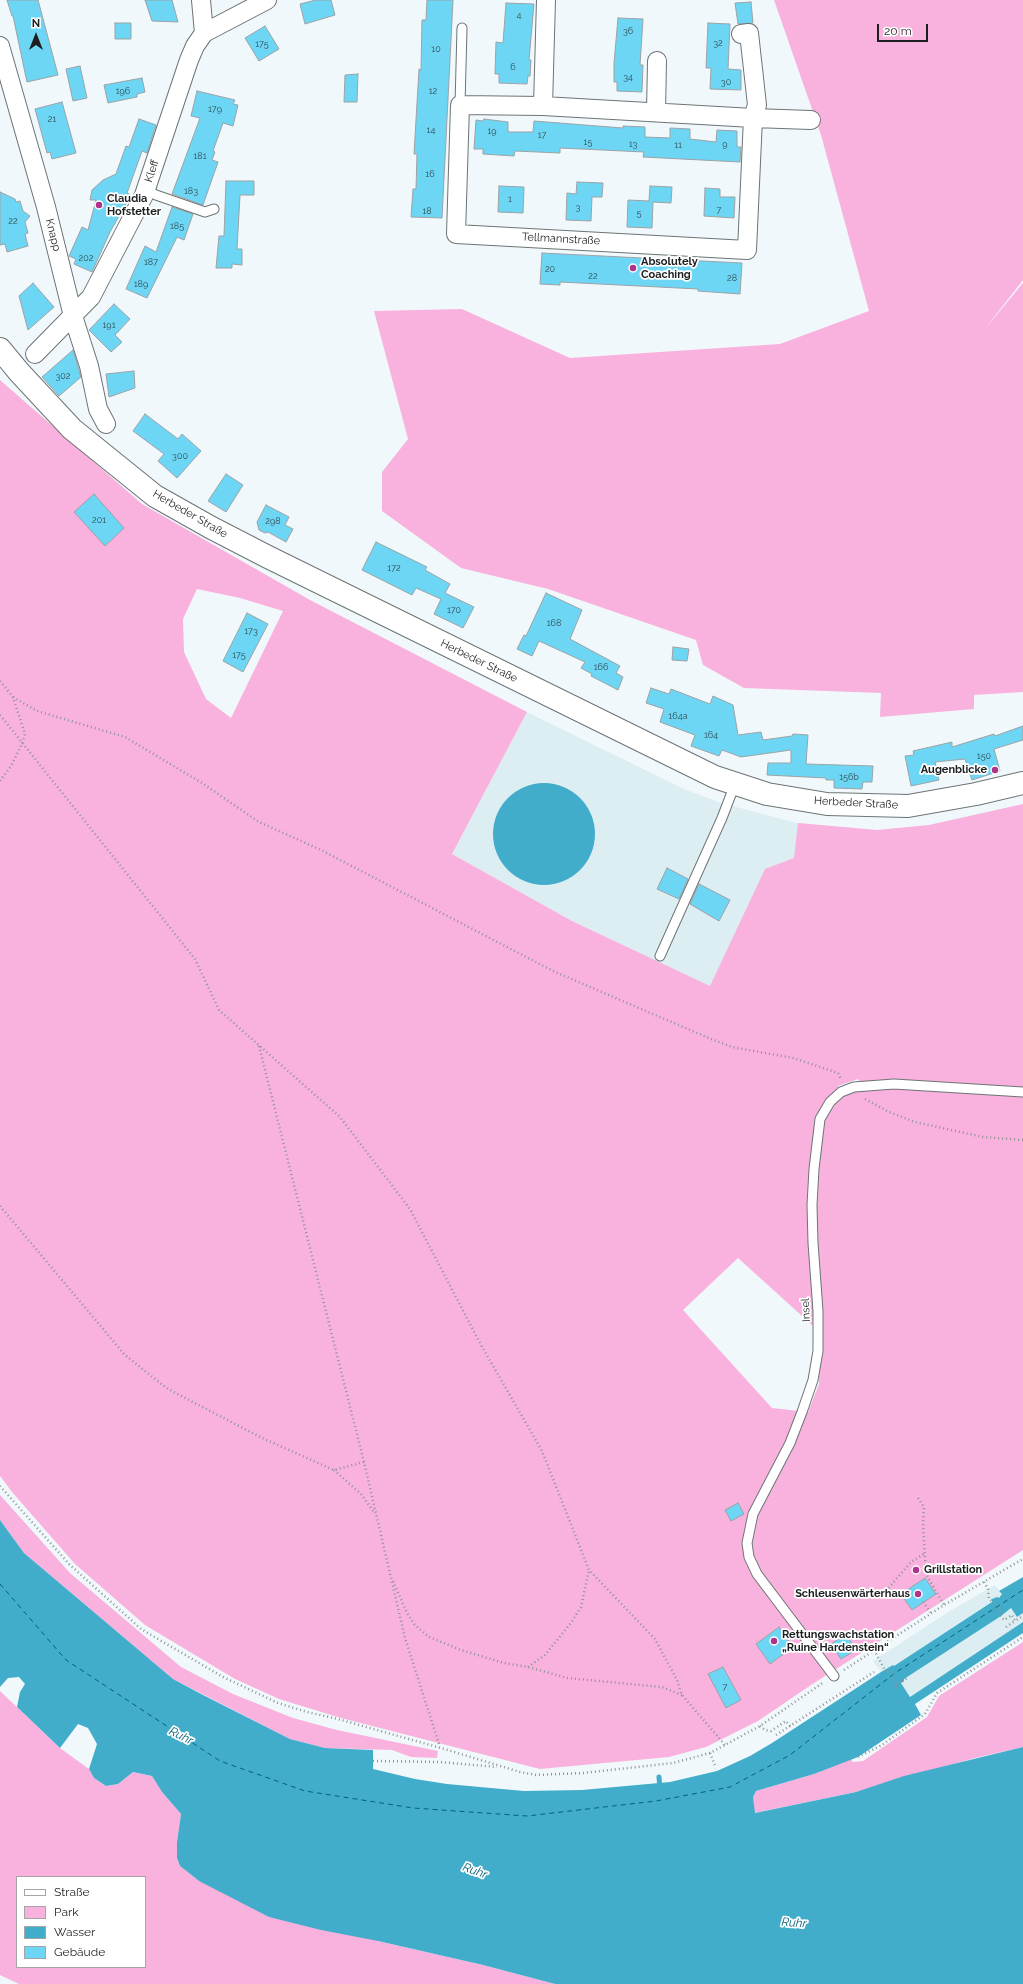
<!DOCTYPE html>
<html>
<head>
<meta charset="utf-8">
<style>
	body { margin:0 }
	#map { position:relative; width:1023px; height:1984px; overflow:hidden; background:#f0f8fb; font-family:Raleway,sans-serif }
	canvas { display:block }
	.legend { position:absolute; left:16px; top:1876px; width:130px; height:92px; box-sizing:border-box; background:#fff; border:1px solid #a4a5a6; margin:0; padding:5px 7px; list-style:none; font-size:12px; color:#1c1f20 }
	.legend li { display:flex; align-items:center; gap:8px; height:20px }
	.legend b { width:20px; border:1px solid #a4a5a6 }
	.north { position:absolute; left:16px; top:16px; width:40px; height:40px; -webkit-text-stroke:3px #fff; paint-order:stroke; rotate:0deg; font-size:11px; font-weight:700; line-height:16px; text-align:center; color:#1c1f20 }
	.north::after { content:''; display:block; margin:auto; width:14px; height:18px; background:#1c1f20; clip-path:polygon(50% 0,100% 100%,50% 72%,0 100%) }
	.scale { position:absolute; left:877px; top:24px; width:51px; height:18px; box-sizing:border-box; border:2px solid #1c1f20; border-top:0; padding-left:5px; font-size:12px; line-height:14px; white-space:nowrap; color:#1c1f20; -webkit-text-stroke:3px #fff; paint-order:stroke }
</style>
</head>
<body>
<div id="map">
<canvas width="1023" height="1984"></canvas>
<ul class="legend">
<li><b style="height:5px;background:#fff"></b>Straße</li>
<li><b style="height:11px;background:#f9b2dd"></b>Park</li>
<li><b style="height:11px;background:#41adcb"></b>Wasser</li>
<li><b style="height:11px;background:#6dd6f4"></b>Gebäude</li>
</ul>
<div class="north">N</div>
<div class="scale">20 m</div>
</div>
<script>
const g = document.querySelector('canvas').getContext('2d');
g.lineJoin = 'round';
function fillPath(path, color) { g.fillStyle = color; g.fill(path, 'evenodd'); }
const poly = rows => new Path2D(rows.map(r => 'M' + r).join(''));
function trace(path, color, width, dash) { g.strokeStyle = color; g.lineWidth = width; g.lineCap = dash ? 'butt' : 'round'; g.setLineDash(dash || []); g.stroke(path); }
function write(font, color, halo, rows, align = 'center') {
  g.font = font + ' Raleway,sans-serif'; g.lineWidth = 3.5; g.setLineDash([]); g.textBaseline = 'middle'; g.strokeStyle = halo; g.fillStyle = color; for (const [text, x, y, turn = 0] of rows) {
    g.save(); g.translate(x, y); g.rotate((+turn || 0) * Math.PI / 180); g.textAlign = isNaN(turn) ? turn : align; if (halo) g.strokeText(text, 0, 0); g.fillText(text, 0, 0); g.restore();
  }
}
const built = poly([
	[527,712,684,789,721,803,797,823,877,830,992,821,711,987,572,921,452,854],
	[995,1585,1002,1594,999,1598,1006,1610,1011,1608,1017,1617,1023,1613,1023,1622,910,1697,901,1683,881,1672,873,1661,950,1611]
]);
const green = poly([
	[774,0,1023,0,1023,280,984,330,1023,283,1023,692,974,695,974,709,880,717,881,693,744,688,703,665,696,640,548,589,461,568,382,511,382,472,408,439,374,311,462,309,570,358,780,344,869,311,821,135],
	[0,380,142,504,310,600,527,712,452,854,572,921,710,986,765,869,794,858,798,823,877,830,929,825,1023,804,1023,1550,811,1685,758,1721,706,1747,669,1757,540,1769,341,1718,279,1699,235,1679,145,1625,75,1564,12,1492,0,1476],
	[197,589,240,598,283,611,231,718,206,699,184,652,183,619],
	[858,1079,867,1091,841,1092,838,1086],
	[738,1258,812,1325,819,1328,819,1384,808,1412,772,1408,683,1310],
	[0,1495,70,1573,181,1667,233,1694,293,1718,337,1730,438,1751,437,1758,411,1757,392,1750,325,1748,290,1739,173,1679,24,1553,0,1520],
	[1023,1642,1023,1747,975,1758,856,1792,754,1813,753,1797,756,1791,814,1774,851,1759,853,1762,863,1761,927,1717,939,1696],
	[0,1691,60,1748,89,1769,94,1778,106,1786,118,1784,133,1772,152,1776,162,1792,181,1814,177,1842,177,1858,180,1866,199,1881,378,1941,483,1965,555,1984,19,1984,0,1975],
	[17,1877,145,1877,145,1967,17,1967]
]);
const water = poly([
	'493 834a51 51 0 1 1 102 0a51 51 0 1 1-102 0Z',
	[0,1520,24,1553,173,1679,203,1695,290,1739,325,1748,373,1750,373,1769,415,1779,447,1784,524,1791,582,1790,670,1782,717,1771,750,1756,772,1743,881,1672,893,1665,894,1666,992,1602,992,1599,997,1597,999,1598,1002,1594,999,1591,1023,1577,1023,1613,1017,1617,1011,1608,1001,1616,904,1679,904,1681,901,1683,910,1697,1023,1622,1023,1633,915,1704,921,1715,858,1757,814,1774,756,1791,753,1797,755,1813,856,1792,904,1776,1023,1747,1023,1984,555,1984,483,1965,378,1941,321,1930,269,1917,199,1881,180,1866,177,1858,177,1842,181,1814,162,1792,152,1776,133,1772,118,1784,106,1786,94,1778,89,1769,97,1744,88,1728,78,1724,60,1748,17,1707,20,1692,25,1684,19,1677,8,1678,0,1687]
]);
const stream = poly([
	[659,1777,660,1790]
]);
const ferry = poly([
	[0,1584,66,1660,220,1761,305,1791,413,1808,527,1816,656,1801,730,1787,790,1755,895,1673,1023,1590]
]);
const building = poly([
	[7,0,38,0,58,75,27,82,13,16,12,16,7,0],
	[145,0,172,0,178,22,152,21,145,0],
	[316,0,331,0,335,15,305,24,300,4,316,0],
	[427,0,453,0,442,218,411,217,413,189,416,189,417,154,414,154,419,69,421,70,422,20,426,20,427,0],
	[751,2,753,23,738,24,735,3,751,2],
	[506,3,534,4,529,60,531,60,530,76,528,76,527,84,499,83,499,74,495,74,496,42,503,43,506,3],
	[618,18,643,19,640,65,643,65,642,92,617,91,617,82,614,82,614,63,618,18],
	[115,23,131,23,131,39,115,39,115,23],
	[708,23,730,24,728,69,741,70,741,90,710,89,711,68,706,68,708,23],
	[265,26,279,49,259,61,245,38,265,26],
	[80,66,87,98,73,101,66,69,80,66],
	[358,74,357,102,344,102,345,75,358,74],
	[142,78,145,92,137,94,137,97,108,103,104,85,142,78],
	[197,91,235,100,233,104,238,105,233,126,223,123,213,151,215,152,212,160,218,162,203,205,172,194,200,118,191,116,197,91],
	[62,102,76,153,52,159,50,152,47,153,35,109,62,102],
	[139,119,156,125,147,153,142,151,127,193,131,195,110,232,92,272,74,264,76,259,69,256,82,227,88,230,96,200,90,200,92,190,103,180,116,174,126,146,129,147,139,119],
	[484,119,508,122,508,132,533,132,534,121,623,128,623,126,645,127,645,137,670,138,670,128,690,129,690,139,716,142,717,130,737,131,737,147,741,147,740,162,643,157,644,152,560,148,560,153,515,151,514,156,483,154,483,149,474,149,476,120,483,121,484,119],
	[226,181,254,181,254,195,240,195,237,249,242,249,242,265,232,264,232,268,216,268,219,236,224,236,226,181],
	[577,182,603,183,602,197,592,197,591,221,566,220,567,193,576,194,577,182],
	[499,186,524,187,523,213,498,212,499,186],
	[650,186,672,187,671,203,653,202,652,228,627,227,628,200,649,201,650,186],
	[705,188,720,189,720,197,735,197,734,218,704,216,705,188],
	[0,192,15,199,16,202,20,201,23,211,30,216,25,222,28,233,25,234,28,246,7,252,5,244,0,245,0,192],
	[172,207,193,214,184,240,177,237,147,298,126,289,145,246,156,252,172,207],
	[542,253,742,263,740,294,698,291,698,289,560,282,560,285,540,284,542,253],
	[33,283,54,307,28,330,19,296,33,283],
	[114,304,130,319,115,335,122,342,111,352,89,330,114,304],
	[73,350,81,377,59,396,42,377,73,350],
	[134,371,135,388,109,397,106,374,134,371],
	[145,414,178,439,182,434,201,451,177,478,158,461,164,454,133,431,145,414],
	[226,474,243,485,226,512,208,501,226,474],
	[94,494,124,528,105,546,74,512,94,494],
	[266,505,289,517,285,525,293,529,286,542,268,532,265,533,259,530,257,522,266,505],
	[376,542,427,567,425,570,450,584,445,593,474,607,463,628,434,614,441,599,416,588,412,595,362,570,376,542],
	[546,593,582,610,570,639,620,666,616,673,623,677,618,690,591,676,592,674,581,668,585,662,539,641,532,656,517,649,524,635,526,636,546,593],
	[247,613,268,624,243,672,223,661,247,613],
	[673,647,689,649,687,661,672,660,673,647],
	[651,688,669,694,671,689,710,704,713,696,733,705,738,735,761,732,763,740,792,736,793,734,808,735,806,764,873,766,872,782,863,782,862,789,834,788,834,780,826,780,826,778,767,775,768,763,791,763,791,750,741,757,722,750,719,756,691,746,695,735,660,722,664,709,646,703,651,688],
	[1023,726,1023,740,994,749,1000,771,972,780,965,759,935,762,939,780,911,786,905,756,914,755,913,751,952,742,952,747,994,734,995,736,1023,726],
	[667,868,688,879,679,899,657,889,667,868],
	[699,884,730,900,719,921,690,904,699,884],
	[738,1503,744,1514,731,1521,725,1510,738,1503],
	[925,1578,936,1594,912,1610,901,1594,925,1578],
	[779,1627,793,1647,770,1664,756,1644,779,1627],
	[846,1634,856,1650,841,1659,831,1644,846,1634],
	[723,1667,741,1700,726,1708,708,1674,723,1667]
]);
const path = poly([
	[0,681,13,697,25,734,22,744,11,766,0,781],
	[13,697,37,711,125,737,202,783,259,822,321,850,553,971,711,1039,732,1047,793,1058,838,1073,841,1079],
	[0,715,195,959,219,1010,340,1117,410,1209,481,1345,542,1451,589,1570,655,1639,677,1680,682,1695,725,1745],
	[259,1046,364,1462,405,1638,440,1747],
	[865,1099,889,1112,915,1122,983,1137,1023,1140],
	[0,1206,124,1354,155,1379,168,1389,262,1438,334,1470,364,1462],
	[334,1470,361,1494,374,1512],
	[0,1486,69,1564,141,1629,223,1677,278,1703,307,1712,338,1719,441,1748,520,1772,536,1775,583,1773,673,1763,710,1753,760,1726,824,1682],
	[918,1498,924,1507,923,1524,926,1574,944,1605],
	[393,1581,407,1613,415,1625,429,1637,461,1650,504,1663,528,1667,567,1678,662,1687,682,1695],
	[984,1582,988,1589,989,1599,999,1606,1000,1615,1004,1620,1012,1615,1015,1621,1023,1616],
	[886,1591,911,1562,924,1554],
	[923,1602,931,1613],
	[1006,1627,1015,1621],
	[874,1650,885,1670,894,1675,896,1686,907,1678],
	[528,1667,545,1655,571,1623,581,1607,589,1570],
	[844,1670,944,1605,1023,1559],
	[760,1726,765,1730,771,1731,786,1721,790,1726,874,1672],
	[776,1735,790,1726],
	[710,1753,716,1768],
	[858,1757,882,1745,925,1714,937,1693,1023,1637],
	[373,1761,440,1762,497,1767]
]);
const lane = poly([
	[460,105,462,28],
	[146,190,156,195,205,212,214,209],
	[660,956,722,818,735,784],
	[834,1676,757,1574,749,1557,747,1543,753,1514,790,1443,802,1412,813,1380,818,1351,818,1311,813,1243,812,1205,814,1169,820,1119,830,1102,841,1092,854,1087,894,1084,1023,1092]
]);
const street = poly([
	[201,0,204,33],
	[741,34,749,33,757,105,753,118,811,120],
	[0,46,46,207,73,316,89,366,98,409,106,424],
	[460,105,543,106,753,118,747,250,456,234,460,105],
	[543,106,546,0],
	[656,112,657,61],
	[35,354,91,297,144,195,189,60,195,46,204,33,267,0]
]);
const secondary = poly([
	[0,349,19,372,72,429,155,496,210,527,268,557,715,777,767,794,827,804,908,806,976,794,1023,783]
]);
const markers = [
	[99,205,4,"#ad3488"],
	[633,268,4,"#ad3488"],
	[995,770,4,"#ad3488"],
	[916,1570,4,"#ad3488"],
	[918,1594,4,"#ad3488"],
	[774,1641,4,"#ad3488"]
];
const numberNames = [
	["4",519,15],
	["36",628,31],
	["32",718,43],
	["175",262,44],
	["10",436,49],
	["6",513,67],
	["34",628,77],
	["30",726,82],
	["196",123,91],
	["12",433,91],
	["179",215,109],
	["21",52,119],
	["14",431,130],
	["19",492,131],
	["17",542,135],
	["15",588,142],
	["13",633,144],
	["9",725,144],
	["11",678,145],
	["181",200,156],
	["16",430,174],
	["183",191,191],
	["1",510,199],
	["3",578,207],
	["7",719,210],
	["18",427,211],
	["5",639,213],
	["22",13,221],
	["185",177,226],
	["202",86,258],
	["187",151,262],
	["20",550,269],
	["22",593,276],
	["28",732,278],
	["189",141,284],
	["191",109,325],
	["302",63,376],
	["300",180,456],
	["201",99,520],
	["298",273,521],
	["172",394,568],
	["170",454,610],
	["168",554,623],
	["173",251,631],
	["175",239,655],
	["166",601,667],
	["164a",678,716],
	["164",711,735],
	["150",984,756],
	["156b",849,777],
	["7",725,1687]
];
const streetNames = [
	["Kleff",152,171,-72],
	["Knapp",53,235,76],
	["Tellmannstraße",561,239,3],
	["Herbeder Straße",190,514,30],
	["Herbeder Straße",479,661,26],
	["Herbeder Straße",856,803,3],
	["Insel",806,1310,-93]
];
const poiNames = [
	["Claudia",107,199],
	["Hofstetter",107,212],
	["Absolutely",641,262],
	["Coaching",641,275],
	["Augenblicke",987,770,"right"],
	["Grillstation",924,1570],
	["Schleusenwärterhaus",910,1594,"right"],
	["Rettungswachstation",782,1635],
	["„Ruine Hardenstein“",782,1648]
];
const waterNames = [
	["Ruhr",181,1736,26],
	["Ruhr",475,1871,19],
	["Ruhr",794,1923,4]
];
fillPath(built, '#ddeef3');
fillPath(green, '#f9b2dd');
fillPath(water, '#41adcb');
trace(stream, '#41adcb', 5);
trace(ferry, '#046176', 1, [5, 4]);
fillPath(building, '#6dd6f4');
trace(building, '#9ba3a5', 1);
trace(lane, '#6d7476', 11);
trace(street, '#6d7476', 20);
trace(secondary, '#6d7476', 24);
trace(path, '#8d9395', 2.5, [1, 3]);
trace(lane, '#fff', 9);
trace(street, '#fff', 18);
trace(secondary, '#fff', 22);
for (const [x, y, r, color] of markers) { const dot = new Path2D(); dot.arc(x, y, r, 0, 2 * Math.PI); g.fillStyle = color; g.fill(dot); trace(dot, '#fff', 1.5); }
write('9px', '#304d55', null, numberNames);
write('11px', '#1c1f20', '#fff', streetNames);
write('bold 11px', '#1c1f20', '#fff', poiNames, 'left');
write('italic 12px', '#046176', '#fff', waterNames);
</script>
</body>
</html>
